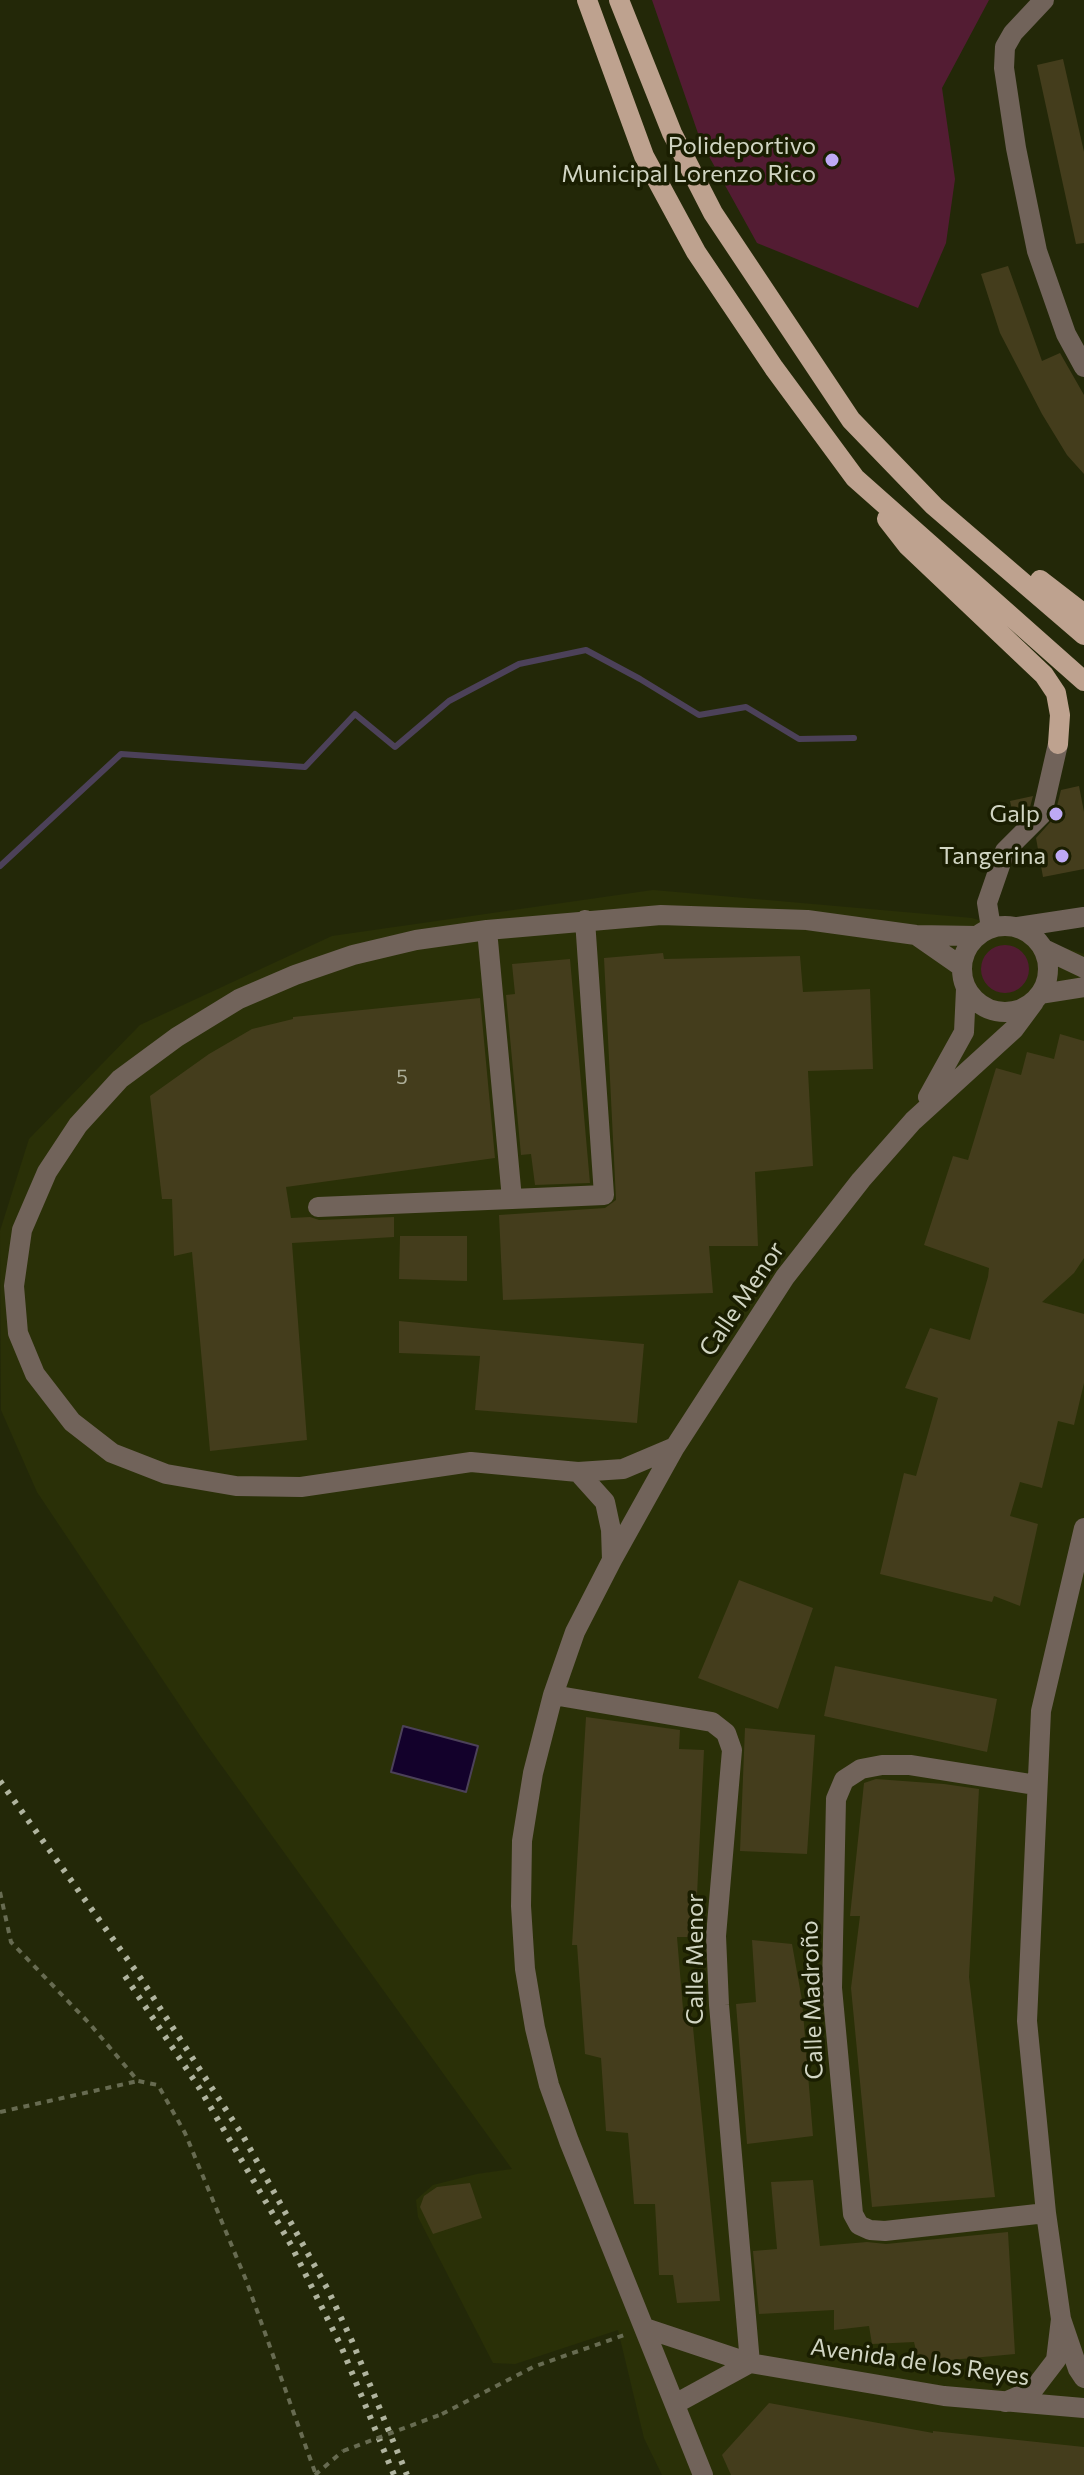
<!DOCTYPE html>
<html>
<head>
<meta charset="utf-8">
<style>
	body { margin:0 }
	canvas { display:block; background:#232808 }
</style>
</head>
<body>
<canvas width="1084" height="2475"></canvas>
<script>
const g = document.querySelector('canvas').getContext('2d');
g.lineJoin = 'round';
function fillPath(path, color) { g.fillStyle = color; g.fill(path, 'evenodd'); }
const poly = rows => new Path2D(rows.map(r => 'M' + r).join(''));
function trace(path, color, width, dash) { g.strokeStyle = color; g.lineWidth = width; g.lineCap = dash ? 'butt' : 'round'; g.setLineDash(dash || []); g.stroke(path); }
function write(font, color, halo, rows, align = 'center') {
  g.font = font + ' Commissioner,sans-serif'; g.lineWidth = 7; g.setLineDash([]); g.textBaseline = 'middle'; g.strokeStyle = halo; g.fillStyle = color; for (const [text, x, y, turn = 0] of rows) {
    g.save(); g.translate(x, y); g.rotate((+turn || 0) * Math.PI / 180); g.textAlign = isNaN(turn) ? turn : align; if (halo) g.strokeText(text, 0, 0); g.fillText(text, 0, 0); g.restore();
  }
}
const built = poly([
	[653,890,972,918,1084,954,1084,2475,662,2475,644,2438,618,2330,515,2364,493,2363,418,2217,416,2200,433,2185,477,2174,512,2169,201,1737,37,1492,1,1410,0,1231,29,1139,140,1025,332,936]
]);
const green = poly([
	[652,0,989,0,942,88,955,179,946,243,918,308,757,243,701,142],
	'981 969a24 24 0 1 1 48 0a24 24 0 1 1-48 0Z'
]);
const water = poly([
	[403,1726,478,1746,466,1792,391,1772,403,1726]
]);
const stream = poly([
	[0,866,121,754,305,767,355,714,395,747,449,701,519,664,586,650,640,679,699,715,746,707,799,739,854,738]
]);
const building = poly([
	[1063,59,1084,152,1084,243,1076,244,1037,65],
	[1008,266,1042,361,1060,353,1084,395,1084,474,1067,455,1042,414,1000,333,981,274],
	[1079,786,1084,812,1084,869,1043,877,1036,838,1054,818,1061,790],
	[1033,796,1030,807,1015,823,1010,801],
	[663,953,664,959,800,956,803,992,870,989,873,1069,808,1071,813,1166,755,1172,758,1246,709,1246,713,1293,503,1300,499,1215,605,1208,616,1200,604,958],
	[570,959,590,1183,535,1185,531,1154,521,1155,506,995,515,994,512,964],
	[480,998,495,1158,286,1187,291,1218,310,1217,319,1220,394,1217,394,1237,292,1243,307,1440,210,1451,192,1252,174,1256,172,1199,162,1199,150,1096,209,1054,252,1029,293,1019,293,1017],
	[1060,1034,1084,1041,1084,1258,1074,1273,1042,1302,1084,1314,1084,1383,1074,1425,1058,1421,1042,1488,1020,1482,1010,1516,1038,1524,1020,1606,994,1596,992,1602,880,1574,904,1473,916,1476,938,1398,905,1388,930,1328,970,1340,988,1277,989,1268,924,1245,953,1156,968,1160,996,1068,1021,1075,1027,1052,1054,1059],
	[400,1236,467,1236,467,1281,399,1279],
	[399,1321,644,1344,637,1423,475,1410,480,1356,399,1353],
	[739,1580,813,1608,778,1709,698,1678],
	[835,1666,997,1699,987,1752,824,1716],
	[586,1717,680,1730,679,1749,704,1750,695,1937,677,1937,683,2009,691,2007,720,2301,677,2303,673,2275,659,2275,655,2204,634,2204,628,2133,606,2131,601,2058,585,2054,577,1945,572,1945],
	[745,1728,815,1735,807,1854,740,1851],
	[876,1779,944,1784,979,1789,969,1977,995,2197,872,2207,851,1988,860,1916,850,1916,864,1783],
	[752,1940,792,1944,802,2000,813,2136,747,2144,736,2004,756,2002],
	[813,2180,820,2246,867,2242,886,2244,1008,2232,1015,2354,919,2363,914,2342,872,2344,869,2326,834,2330,834,2310,759,2314,753,2251,777,2249,771,2182],
	[470,2183,482,2218,433,2234,420,2207,424,2196,437,2187],
	[769,2403,933,2433,933,2431,1084,2447,1084,2475,731,2475,722,2455]
]);
const path = poly([
	[0,1892,11,1942,89,2023,138,2081,158,2085,185,2133,246,2280,316,2475],
	[0,2112,138,2081],
	[442,2414,533,2367,627,2334],
	[315,2475,343,2451]
]);
const minor = poly([
	[1044,0,1013,33,1005,47,1004,68,1016,148,1037,251,1066,334,1084,367],
	'962 969a43 43 0 1 1 86 0a43 43 0 1 1-86 0Z',
	[1018,927,1084,917],
	[991,928,987,903,1005,851,1042,814,1058,744],
	[487,930,512,1199,604,1195,585,920],
	[916,935,962,967],
	[1044,949,1084,968],
	[1041,994,1084,987],
	[928,1097,964,1032,966,989],
	[318,1207,512,1199],
	[578,1472,623,1469,675,1447],
	[612,1560,611,1530,605,1502,578,1472,471,1462,301,1487,236,1486,166,1474,112,1453,72,1422,35,1374,18,1333,14,1286,22,1230,47,1172,78,1125,120,1079,177,1037,239,999,295,975,353,955,416,940,487,930,661,915,807,920,916,935,977,936],
	[553,1695,712,1722,726,1733,732,1750,716,1936,719,2005,750,2363,645,2328],
	[1036,1785,910,1765,882,1765,861,1769,844,1780,836,1799,832,1988,853,2214,859,2225,870,2230,885,2231,1046,2213],
	[1061,2319,1046,2213,1027,2021,1041,1711,1084,1528],
	[1005,2402,1033,2390,1056,2360,1061,2319,1078,2369,1084,2378],
	[675,2404,750,2363,944,2396,1084,2408],
	[703,2475,569,2141,549,2085,535,2028,525,1969,521,1906,522,1841,533,1773,553,1695,575,1632,612,1560,675,1447,785,1277,861,1180,913,1121,1014,1029,1034,1002]
]);
const major = poly([
	[587,0,644,156,696,252,774,368,855,478,1084,681],
	[619,0,672,133,713,213,851,420,934,506,1084,635],
	[887,519,908,546,1044,675,1056,693,1060,715,1058,744],
	[1040,580,1084,614]
]);
const rail = poly([
	[0,1781,138,1974,243,2136,328,2290,352,2341,407,2475],
	[125,1976,200,2089,291,2245,341,2346,394,2475]
]);
const pathBridge = poly([
	[343,2451,442,2414]
]);
const markers = [
	[832,160,8,"#bea9f5"],
	[1056,814,8,"#bea9f5"],
	[1062,856,8,"#bea9f5"]
];
const numberNames = [
	["5",402,1077]
];
const poiNames = [
	["Polideportivo",816,146],
	["Municipal Lorenzo Rico",816,174],
	["Galp",1040,814],
	["Tangerina",1046,856]
];
const streetNames = [
	["Calle Menor",742,1299,-56],
	["Calle Menor",695,1959,-90],
	["Calle Madroño",812,2000,-92],
	["Avenida de los Reyes",920,2362,8]
];
fillPath(built, '#2a3007');
fillPath(green, '#531c33');
fillPath(water, '#13012b');
trace(water, '#4c4159', 2);
trace(stream, '#4c4159', 6);
fillPath(building, '#443d1c');
trace(path, '#676b51', 4, [6, 6]);
trace(minor, '#71635a', 20);
trace(major, '#bea28f', 20);
trace(rail, '#b0b49f', 6, [4, 8]);
trace(pathBridge, '#676b51', 4, [6, 6]);
for (const [x, y, r, color] of markers) { const dot = new Path2D(); dot.arc(x, y, r, 0, 2 * Math.PI); g.fillStyle = color; g.fill(dot); trace(dot, '#1a1e01', 3); }
write('20px', '#aeaf99', null, numberNames);
write('24px', '#d1d5c3', '#1a1e01', poiNames, 'right');
write('24px', '#d1d5c3', '#1a1e01', streetNames);
</script>
</body>
</html>
